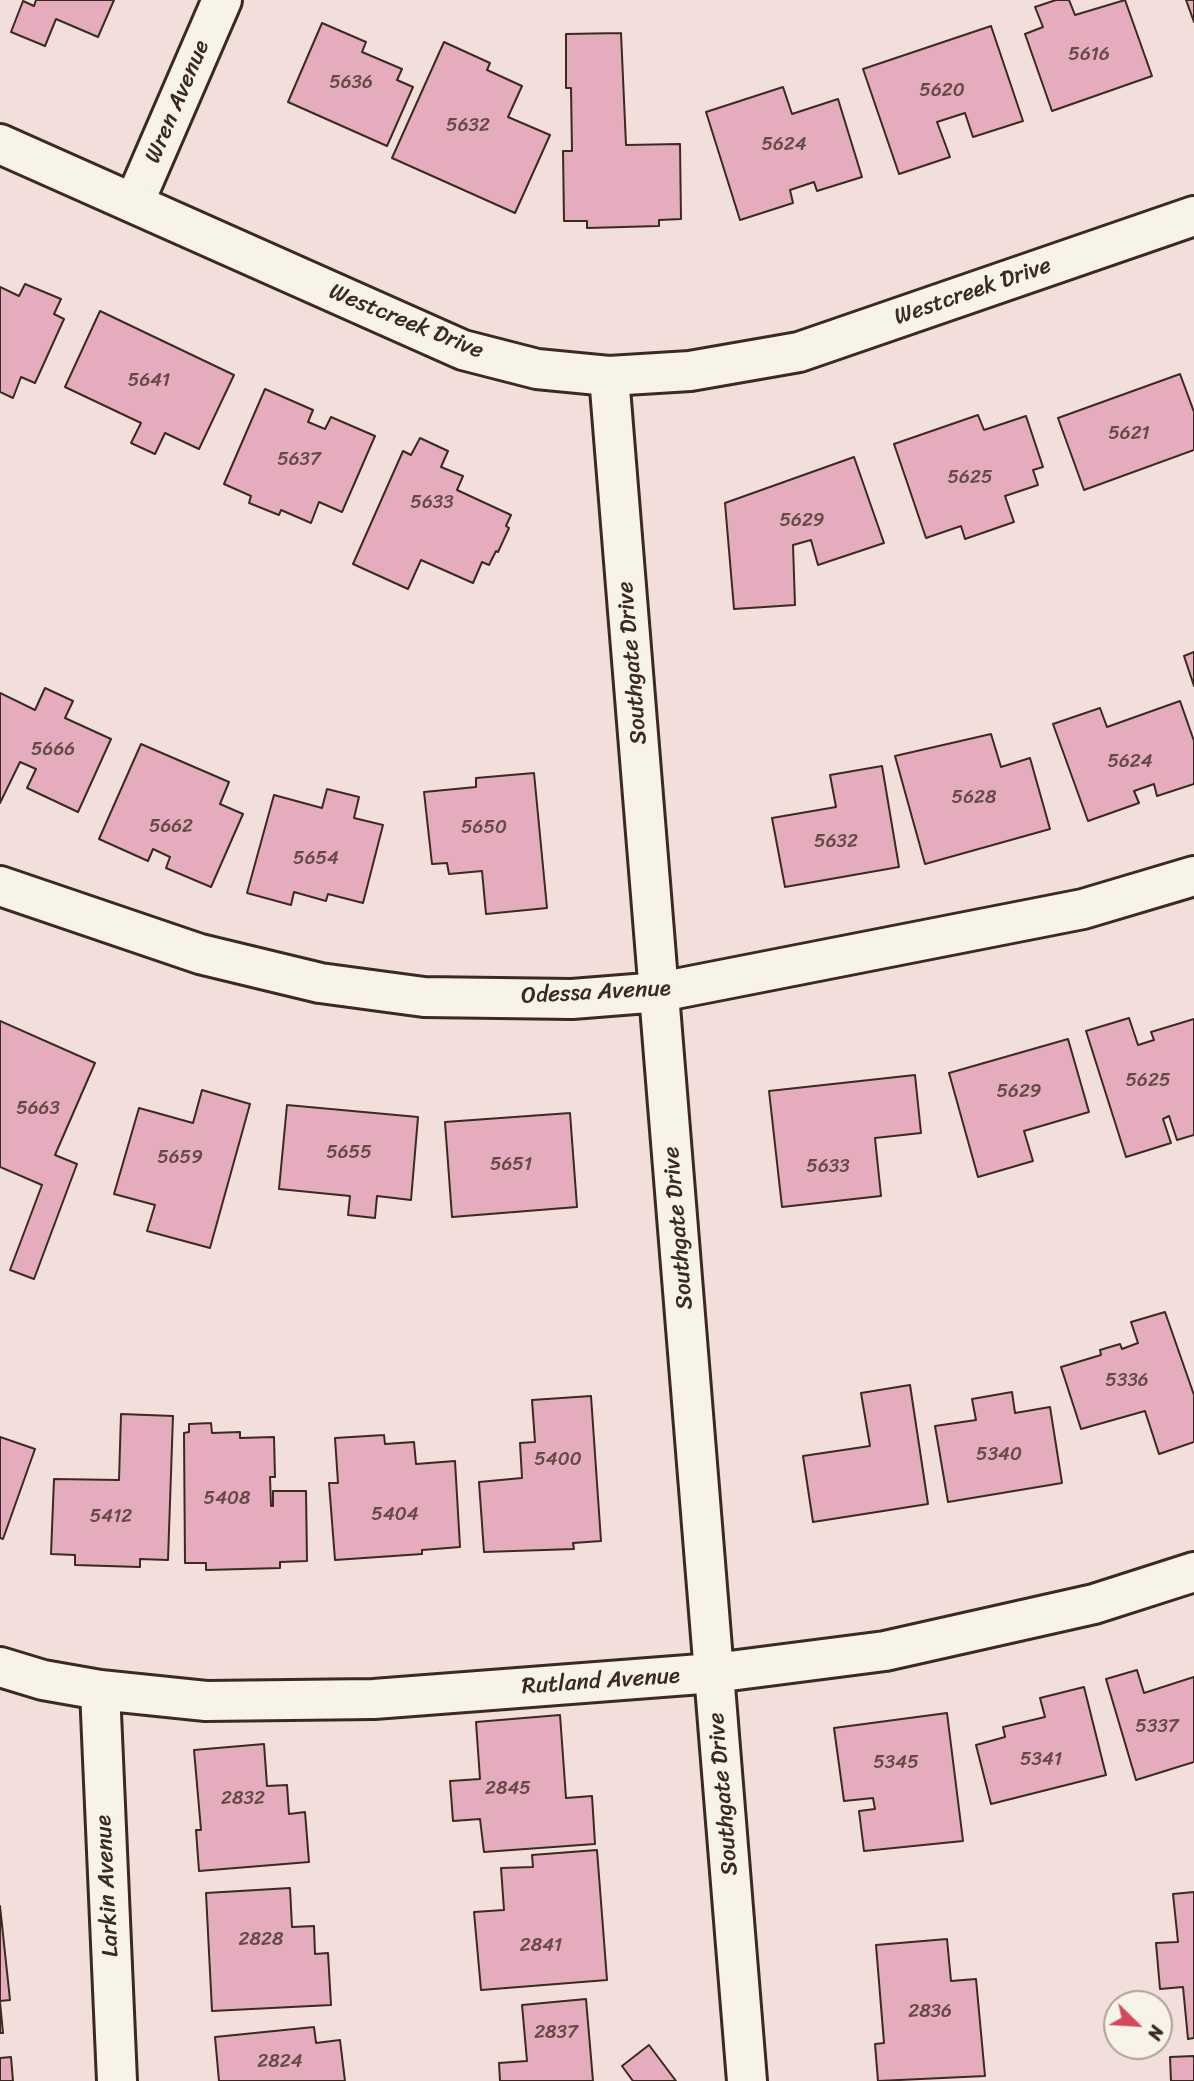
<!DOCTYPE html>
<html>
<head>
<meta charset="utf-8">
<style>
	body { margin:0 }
	#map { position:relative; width:1194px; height:2081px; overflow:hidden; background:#f2dedb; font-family:Sriracha,sans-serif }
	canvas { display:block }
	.north { position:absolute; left:1103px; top:1990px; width:70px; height:70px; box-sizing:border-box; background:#f7f3e8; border:2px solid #aca397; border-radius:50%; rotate:114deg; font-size:19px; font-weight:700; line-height:28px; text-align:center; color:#3b2a1e }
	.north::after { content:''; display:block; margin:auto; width:24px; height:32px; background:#d1495b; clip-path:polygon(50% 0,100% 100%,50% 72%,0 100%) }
</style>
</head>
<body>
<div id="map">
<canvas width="1194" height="2081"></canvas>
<div class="north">N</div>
</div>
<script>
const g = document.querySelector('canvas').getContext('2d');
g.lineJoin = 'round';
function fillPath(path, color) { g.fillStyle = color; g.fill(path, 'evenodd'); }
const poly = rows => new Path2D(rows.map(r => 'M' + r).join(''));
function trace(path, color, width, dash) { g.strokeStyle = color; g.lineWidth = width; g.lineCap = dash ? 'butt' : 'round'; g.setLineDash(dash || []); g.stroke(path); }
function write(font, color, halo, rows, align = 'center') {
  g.font = font + ' Sriracha,sans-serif'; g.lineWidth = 5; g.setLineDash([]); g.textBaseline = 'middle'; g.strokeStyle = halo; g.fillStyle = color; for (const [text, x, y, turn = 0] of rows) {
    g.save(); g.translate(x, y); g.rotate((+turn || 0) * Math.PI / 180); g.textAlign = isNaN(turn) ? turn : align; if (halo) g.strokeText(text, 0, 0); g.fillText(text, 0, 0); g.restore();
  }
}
const building = poly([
	[36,0,114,0,98,37,56,19,45,46,11,32,23,1,34,6,36,0],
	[1056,0,1069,0,1075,15,1125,0,1152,76,1052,111,1025,34,1043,27,1035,7,1056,0],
	[1186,0,1194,0,1194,22,1186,0],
	[322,23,366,42,362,52,402,69,397,80,413,87,387,146,288,102,322,23],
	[991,26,1023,121,973,137,965,113,937,122,950,157,899,174,863,69,991,26],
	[621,33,626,145,680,144,681,219,659,220,659,226,587,228,587,221,564,221,563,151,572,151,571,88,566,88,566,34,621,33],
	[444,42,490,63,487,70,522,86,508,117,550,135,515,213,392,158,444,42],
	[783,87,792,114,838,99,862,177,817,191,814,182,790,190,793,203,740,220,706,112,783,87],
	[25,284,61,299,54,314,64,319,35,383,21,377,13,398,0,392,0,287,19,296,25,284],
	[100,311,234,375,199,449,165,433,155,454,131,443,141,423,65,387,100,311],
	[1180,374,1194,412,1194,450,1084,490,1058,418,1180,374],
	[265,389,313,410,308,422,325,429,331,417,375,436,342,512,319,502,311,523,281,510,279,515,249,503,251,496,224,484,265,389],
	[978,415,984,430,1026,416,1043,467,1033,470,1038,485,1005,496,1014,522,965,539,961,526,926,538,894,444,978,415],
	[420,438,448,451,441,467,463,476,457,490,511,515,506,526,509,528,498,552,496,551,489,565,482,562,473,583,421,560,408,589,353,564,403,451,411,455,420,438],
	[854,457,884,543,818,565,811,540,793,545,795,605,734,609,725,503,854,457],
	[1194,652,1194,686,1184,656,1194,652],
	[45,688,73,701,65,718,111,739,78,812,27,788,36,769,20,762,0,803,0,693,35,710,45,688],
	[1180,701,1194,741,1194,784,1157,796,1154,784,1134,791,1139,803,1088,821,1053,724,1100,708,1107,727,1180,701],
	[991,734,1001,767,1030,758,1050,829,925,864,895,756,991,734],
	[141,744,229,782,220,804,243,814,211,887,166,868,170,857,153,849,148,861,99,839,141,744],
	[882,766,899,867,785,887,772,818,836,807,830,775,882,766],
	[534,773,547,908,486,914,482,871,449,874,447,863,432,864,424,792,476,787,476,778,534,773],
	[327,789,359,797,354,818,383,825,363,903,328,894,326,901,294,892,291,905,247,893,274,795,322,808,327,789],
	[1129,1018,1138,1045,1154,1040,1151,1032,1194,1019,1194,1135,1177,1140,1169,1116,1163,1119,1171,1143,1126,1157,1086,1031,1129,1018],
	[0,1021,95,1063,55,1155,77,1164,34,1279,10,1270,42,1185,0,1167,0,1021],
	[1068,1039,1089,1112,1024,1131,1033,1161,978,1177,949,1073,1068,1039],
	[915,1075,921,1133,875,1138,881,1196,782,1207,769,1091,915,1075],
	[202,1090,250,1104,210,1248,147,1231,155,1205,114,1194,139,1108,193,1123,202,1090],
	[287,1105,418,1117,411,1200,377,1196,375,1218,348,1215,350,1196,279,1189,287,1105],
	[570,1113,577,1207,452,1217,445,1122,570,1113],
	[1165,1312,1194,1395,1194,1442,1159,1454,1145,1411,1081,1429,1061,1367,1101,1355,1100,1350,1120,1344,1122,1349,1138,1343,1131,1322,1165,1312],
	[910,1385,928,1504,813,1522,803,1456,870,1446,861,1393,910,1385],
	[1012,1392,1015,1413,1050,1407,1062,1483,948,1502,935,1426,976,1420,972,1399,1012,1392],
	[591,1396,601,1541,573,1543,574,1549,484,1552,479,1482,522,1478,520,1443,535,1442,532,1400,591,1396],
	[121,1414,173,1416,168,1560,140,1559,140,1567,75,1565,75,1555,51,1554,54,1479,119,1480,121,1414],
	[211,1423,212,1433,240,1432,240,1438,274,1437,275,1477,270,1477,271,1506,273,1506,273,1491,306,1491,307,1561,280,1562,280,1568,206,1570,206,1563,185,1563,184,1433,189,1432,189,1424,211,1423],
	[384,1435,385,1444,414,1442,416,1464,455,1461,460,1547,422,1550,422,1554,335,1560,329,1483,338,1483,335,1438,384,1435],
	[0,1437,35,1449,3,1539,0,1538,0,1437],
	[1137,1670,1144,1693,1194,1677,1194,1762,1136,1780,1106,1679,1137,1670],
	[1084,1687,1106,1775,991,1804,976,1745,1005,1737,1003,1727,1045,1717,1040,1698,1084,1687],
	[947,1713,963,1841,864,1851,859,1811,875,1809,873,1798,844,1801,834,1728,947,1713],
	[560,1715,566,1798,592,1796,595,1844,484,1852,480,1819,453,1821,450,1781,480,1779,476,1722,560,1715],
	[264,1744,267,1786,287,1785,289,1814,305,1812,309,1862,199,1871,196,1830,201,1830,194,1750,264,1744],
	[597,1850,607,1980,481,1990,474,1912,504,1910,501,1868,533,1867,532,1855,597,1850],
	[290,1888,292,1927,314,1926,315,1954,328,1953,331,2005,212,2011,206,1893,290,1888],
	[1194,1892,1194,2038,1188,2039,1183,1987,1160,1989,1156,1943,1178,1942,1173,1894,1194,1892],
	[0,1906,10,2000,0,2001,0,1906],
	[947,1939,951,1981,976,1979,985,2076,878,2081,875,2044,884,2043,876,1945,947,1939],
	[586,1999,593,2081,500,2081,499,2063,527,2061,522,2005,586,1999],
	[0,2002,3,2033,0,2033,0,2002],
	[314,2027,316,2043,340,2040,345,2081,219,2081,215,2037,314,2027],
	[649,2045,676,2081,633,2081,622,2066,649,2045],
	[1194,2056,1194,2081,1171,2081,1170,2057,1194,2056],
	[11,2057,13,2081,0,2081,0,2058,11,2057]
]);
const street = poly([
	[134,203,222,0],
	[609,376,747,2081],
	[0,886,200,954,320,983,424,997,572,999,660,992,1083,909,1194,876],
	[0,1667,43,1680,100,1690,206,1701,374,1699,714,1673,885,1651,1094,1604,1194,1572],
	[100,1690,117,2081]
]);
const secondary = poly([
	[0,144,463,350,537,369,609,376,690,371,799,352,1194,216]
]);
const numberNames = [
	["5616",1089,55],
	["5636",351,83],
	["5620",942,91],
	["5632",468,126],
	["5624",784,145],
	["5641",149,381],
	["5621",1129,434],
	["5637",299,460],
	["5625",970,478],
	["5633",432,503],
	["5629",802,521],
	["5666",53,750],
	["5624",1130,762],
	["5628",974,798],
	["5662",171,827],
	["5650",484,828],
	["5632",836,842],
	["5654",316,859],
	["5625",1148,1081],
	["5629",1019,1092],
	["5663",38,1109],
	["5655",349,1153],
	["5659",180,1158],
	["5651",511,1165],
	["5633",828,1167],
	["5336",1127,1381],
	["5340",999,1455],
	["5400",558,1460],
	["5408",227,1499],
	["5404",395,1515],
	["5412",111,1517],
	["5337",1157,1727],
	["5341",1041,1760],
	["5345",896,1763],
	["2845",508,1789],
	["2832",243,1799],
	["2828",261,1940],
	["2841",541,1946],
	["2836",930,2012],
	["2837",556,2033],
	["2824",280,2062]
];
const streetNames = [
	["Wren Avenue",178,102,-67],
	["Westcreek Drive",973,292,-19],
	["Westcreek Drive",406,322,22],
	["Southgate Drive",633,663,-95],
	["Odessa Avenue",596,993,-3],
	["Southgate Drive",679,1228,-95],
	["Rutland Avenue",601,1682,-4],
	["Southgate Drive",724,1794,-95],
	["Larkin Avenue",108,1886,-93]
];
fillPath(building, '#e5acbd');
trace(building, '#3b2a1e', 2);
trace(street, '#3b2a1e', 44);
trace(secondary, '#3b2a1e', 44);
trace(street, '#f7f3e8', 38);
trace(secondary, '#f7f3e8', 38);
write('19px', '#664a46', null, numberNames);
write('23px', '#3b2a1e', '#f7f3e8', streetNames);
</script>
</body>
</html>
